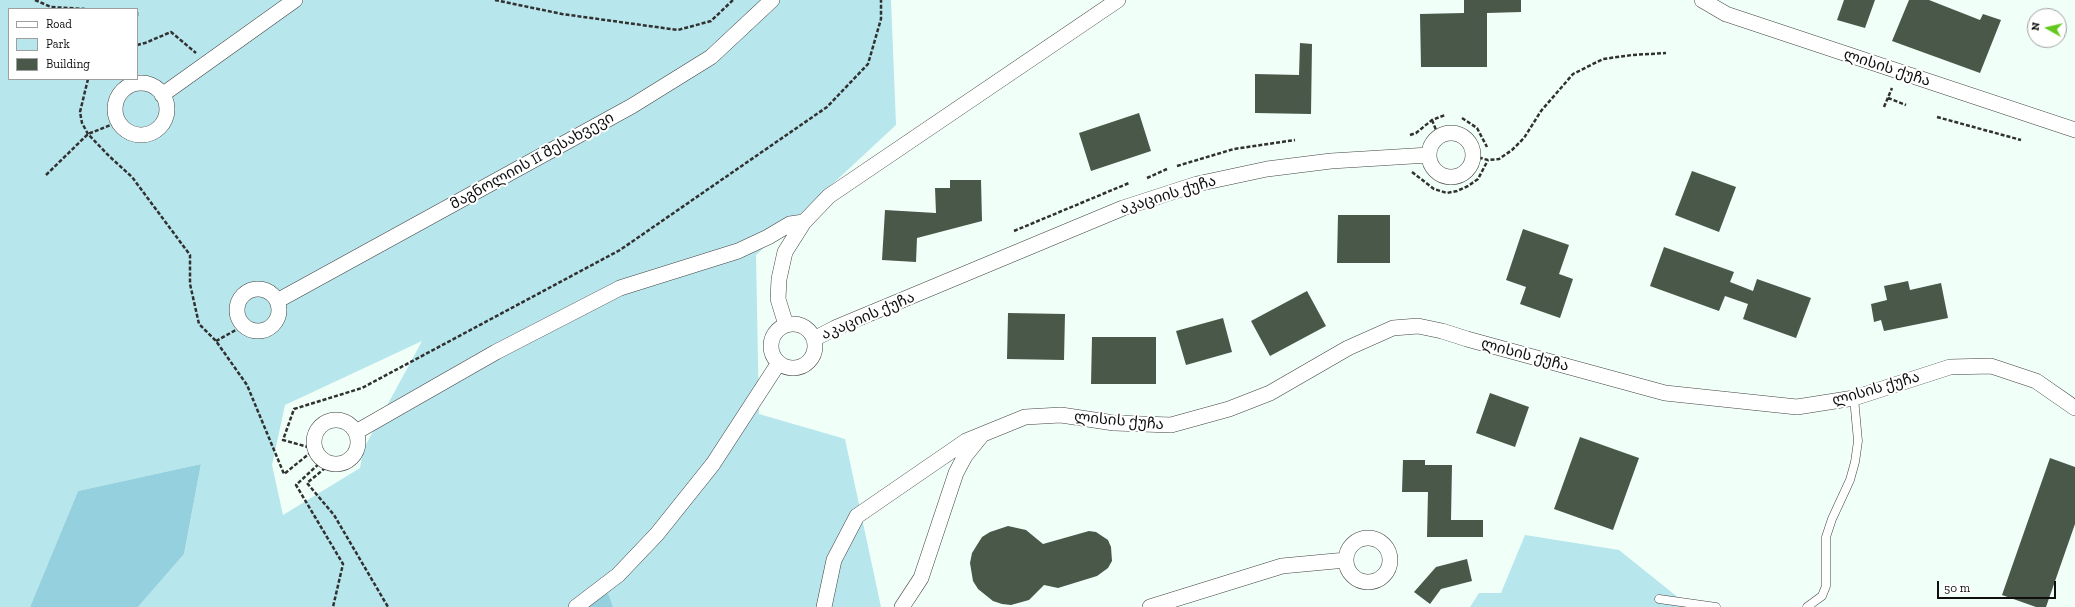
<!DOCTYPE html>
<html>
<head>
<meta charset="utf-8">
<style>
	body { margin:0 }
	#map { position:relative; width:2075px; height:607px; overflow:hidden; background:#f0fff7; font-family:"Zilla Slab",serif }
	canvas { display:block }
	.legend { position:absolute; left:8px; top:8px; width:130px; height:72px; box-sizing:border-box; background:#fff; border:1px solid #9f9f9f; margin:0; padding:5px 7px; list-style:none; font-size:12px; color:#0f0f0f }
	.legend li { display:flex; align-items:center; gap:8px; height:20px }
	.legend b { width:20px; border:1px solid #9f9f9f }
	.north { position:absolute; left:2027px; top:8px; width:40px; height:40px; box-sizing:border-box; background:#fff; border:1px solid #9f9f9f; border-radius:50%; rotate:278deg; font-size:11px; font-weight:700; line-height:16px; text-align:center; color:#0f0f0f }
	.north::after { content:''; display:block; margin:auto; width:14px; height:18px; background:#63c81d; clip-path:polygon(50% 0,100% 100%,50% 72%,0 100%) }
	.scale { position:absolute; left:1937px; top:581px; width:119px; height:18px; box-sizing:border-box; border:2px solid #0f0f0f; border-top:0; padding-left:5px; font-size:12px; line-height:14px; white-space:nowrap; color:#0f0f0f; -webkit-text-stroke:3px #fff; paint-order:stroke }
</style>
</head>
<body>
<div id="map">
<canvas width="2075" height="607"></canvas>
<ul class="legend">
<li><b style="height:5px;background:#fff"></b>Road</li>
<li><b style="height:11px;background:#b7e6ec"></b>Park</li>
<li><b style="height:11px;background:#4a584a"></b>Building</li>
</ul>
<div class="north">N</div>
<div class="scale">50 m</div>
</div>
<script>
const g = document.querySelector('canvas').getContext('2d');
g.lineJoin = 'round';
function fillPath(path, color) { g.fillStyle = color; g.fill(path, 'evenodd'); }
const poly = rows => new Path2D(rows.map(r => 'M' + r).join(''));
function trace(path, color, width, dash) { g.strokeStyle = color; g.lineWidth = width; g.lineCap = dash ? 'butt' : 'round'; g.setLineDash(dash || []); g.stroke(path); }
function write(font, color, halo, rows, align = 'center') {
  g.font = font + ' "Zilla Slab","Noto Sans Georgian",serif'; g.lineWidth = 4; g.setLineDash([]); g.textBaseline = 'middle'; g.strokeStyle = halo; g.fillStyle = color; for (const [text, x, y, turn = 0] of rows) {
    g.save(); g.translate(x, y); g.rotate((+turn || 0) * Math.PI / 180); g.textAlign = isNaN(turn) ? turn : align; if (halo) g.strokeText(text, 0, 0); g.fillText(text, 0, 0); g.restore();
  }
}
const green = poly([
	[0,0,891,0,896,125,756,255,759,414,845,439,881,607,613,607,607,592,574,607,138,607,184,554,201,464,78,491,30,607,0,607],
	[9,9,137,9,137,79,9,79],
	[422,341,363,450,360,468,283,515,272,465,285,405],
	[1525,535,1619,550,1690,607,1470,607,1479,593,1501,593]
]);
const forest = poly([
	[201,464,184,554,138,607,30,607,78,491],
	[608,593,613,607,576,607]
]);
const building = poly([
	[1464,0,1521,0,1521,12,1487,13,1487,67,1421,67,1420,14,1464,13],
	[1844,0,1875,0,1865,28,1837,20],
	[1909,0,1929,0,1980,20,1983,14,2001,20,1980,73,1892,41],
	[1300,43,1312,44,1311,114,1255,113,1255,74,1299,75],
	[1139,113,1151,151,1091,171,1079,133],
	[1692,171,1736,187,1719,232,1675,215],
	[950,180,981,180,982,221,917,238,916,262,882,260,885,210,936,213,935,188,950,188],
	[1338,215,1390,215,1390,263,1337,263],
	[1523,229,1569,245,1559,274,1573,279,1560,318,1520,304,1526,287,1506,280],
	[1664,247,1734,272,1730,282,1753,291,1757,279,1811,298,1796,338,1743,319,1748,304,1725,296,1719,311,1650,286],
	[1908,281,1910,290,1941,283,1948,318,1884,331,1881,320,1874,322,1871,304,1887,300,1884,286],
	[1307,291,1326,326,1270,356,1251,321],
	[1008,313,1065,314,1064,360,1007,359],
	[1223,318,1232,352,1186,365,1176,331],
	[1092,337,1156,337,1156,384,1091,384],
	[1490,393,1529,407,1515,447,1476,433],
	[1580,437,1639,458,1613,530,1554,509],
	[2050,458,2075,467,2075,524,2046,607,2036,607,2002,595],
	[1403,460,1425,460,1425,465,1452,465,1451,520,1483,520,1483,537,1427,537,1428,492,1402,492],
	[1008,526,1026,530,1043,544,1089,531,1096,532,1108,540,1111,547,1112,561,1108,568,1097,576,1058,588,1044,585,1029,600,1011,605,1002,604,993,601,978,589,973,581,970,563,972,553,982,537,990,532],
	[1467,559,1472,581,1441,589,1430,604,1414,592,1436,567]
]);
const path = poly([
	[35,0,51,7,85,9],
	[495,0,562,14,678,30,711,21,733,0],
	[137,12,137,18],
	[137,45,145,43,171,32,196,53],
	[88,79,80,112,82,123,88,134,109,156,132,177,190,255,190,284,199,324,216,341,247,385,284,474,315,449],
	[1888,98,1906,105],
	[1884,107,1892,88],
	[1937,117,2021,140],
	[1462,118,1477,128,1487,147],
	[1432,120,1436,130],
	[1410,135,1416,133,1432,120,1445,115],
	[1473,156,1488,160,1499,159,1512,150,1524,138,1541,111,1573,74,1603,59,1632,55,1666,53],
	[1177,166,1234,149,1295,140],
	[1412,172,1434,189,1447,193,1457,191,1468,186,1478,179,1488,160],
	[46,175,88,134,118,122],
	[1147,178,1167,169],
	[1014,231,1129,183],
	[216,341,243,326],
	[315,449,283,440,294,409,362,388,620,250,827,107,868,64,881,19,881,0],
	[323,460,296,485,343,564,333,607],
	[330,464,307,483,334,515,388,607]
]);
const service = poly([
	[1659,599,1716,607],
	[1807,607,1822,596,1826,586,1826,537,1832,519,1850,480,1855,462,1858,441,1854,398]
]);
const minor = poly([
	[1702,0,1726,14,2075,130],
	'115 109a26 26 0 1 1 52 0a26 26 0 1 1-52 0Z',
	[162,95,295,0],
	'1429 155a22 22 0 1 1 44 0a22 22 0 1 1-44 0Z',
	'237 310a21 21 0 1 1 42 0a21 21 0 1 1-42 0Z',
	[277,301,632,106,711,57,772,0],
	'771 346a22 22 0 1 1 44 0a22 22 0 1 1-44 0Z',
	[786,325,778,299,779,279,785,252,804,222,829,196,1118,0],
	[814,339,835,328,1123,208,1197,184,1267,169,1331,161,1429,155],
	'314 442a22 22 0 1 1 44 0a22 22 0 1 1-44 0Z',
	[356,432,496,352,620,288,738,251,768,237,790,224,804,222],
	'1346 560a22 22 0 1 1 44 0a22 22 0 1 1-44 0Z',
	[576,607,618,575,657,534,713,464,778,364],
	[824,607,834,560,857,516,966,441,1025,417,1061,415,1114,423,1171,425,1229,409,1270,393,1348,348,1393,328,1418,326,1442,331,1467,339,1665,393,1797,407,1854,398,1950,367,1991,366,2036,381,2075,408],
	[902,607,921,578,956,473,965,456,982,435],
	[1150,607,1282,566,1346,560]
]);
const streetNames = [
	["ლისის ქუჩა",1887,68,18],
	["მაგნოლიის II შესახვევი",532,161,-29],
	["აკაციის ქუჩა",1168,195,-17],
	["აკაციის ქუჩა",868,316,-23],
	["ლისის ქუჩა",1525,355,15],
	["ლისის ქუჩა",1876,389,-16],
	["ლისის ქუჩა",1119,421,5]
];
fillPath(green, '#b7e6ec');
fillPath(forest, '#95d0de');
fillPath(building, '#4a584a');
trace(service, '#424242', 9);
trace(minor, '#424242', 16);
trace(path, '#313131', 2.5, [4, 2]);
trace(service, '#fff', 8);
trace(minor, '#fff', 15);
write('15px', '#0f0f0f', '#fff', streetNames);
</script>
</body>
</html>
